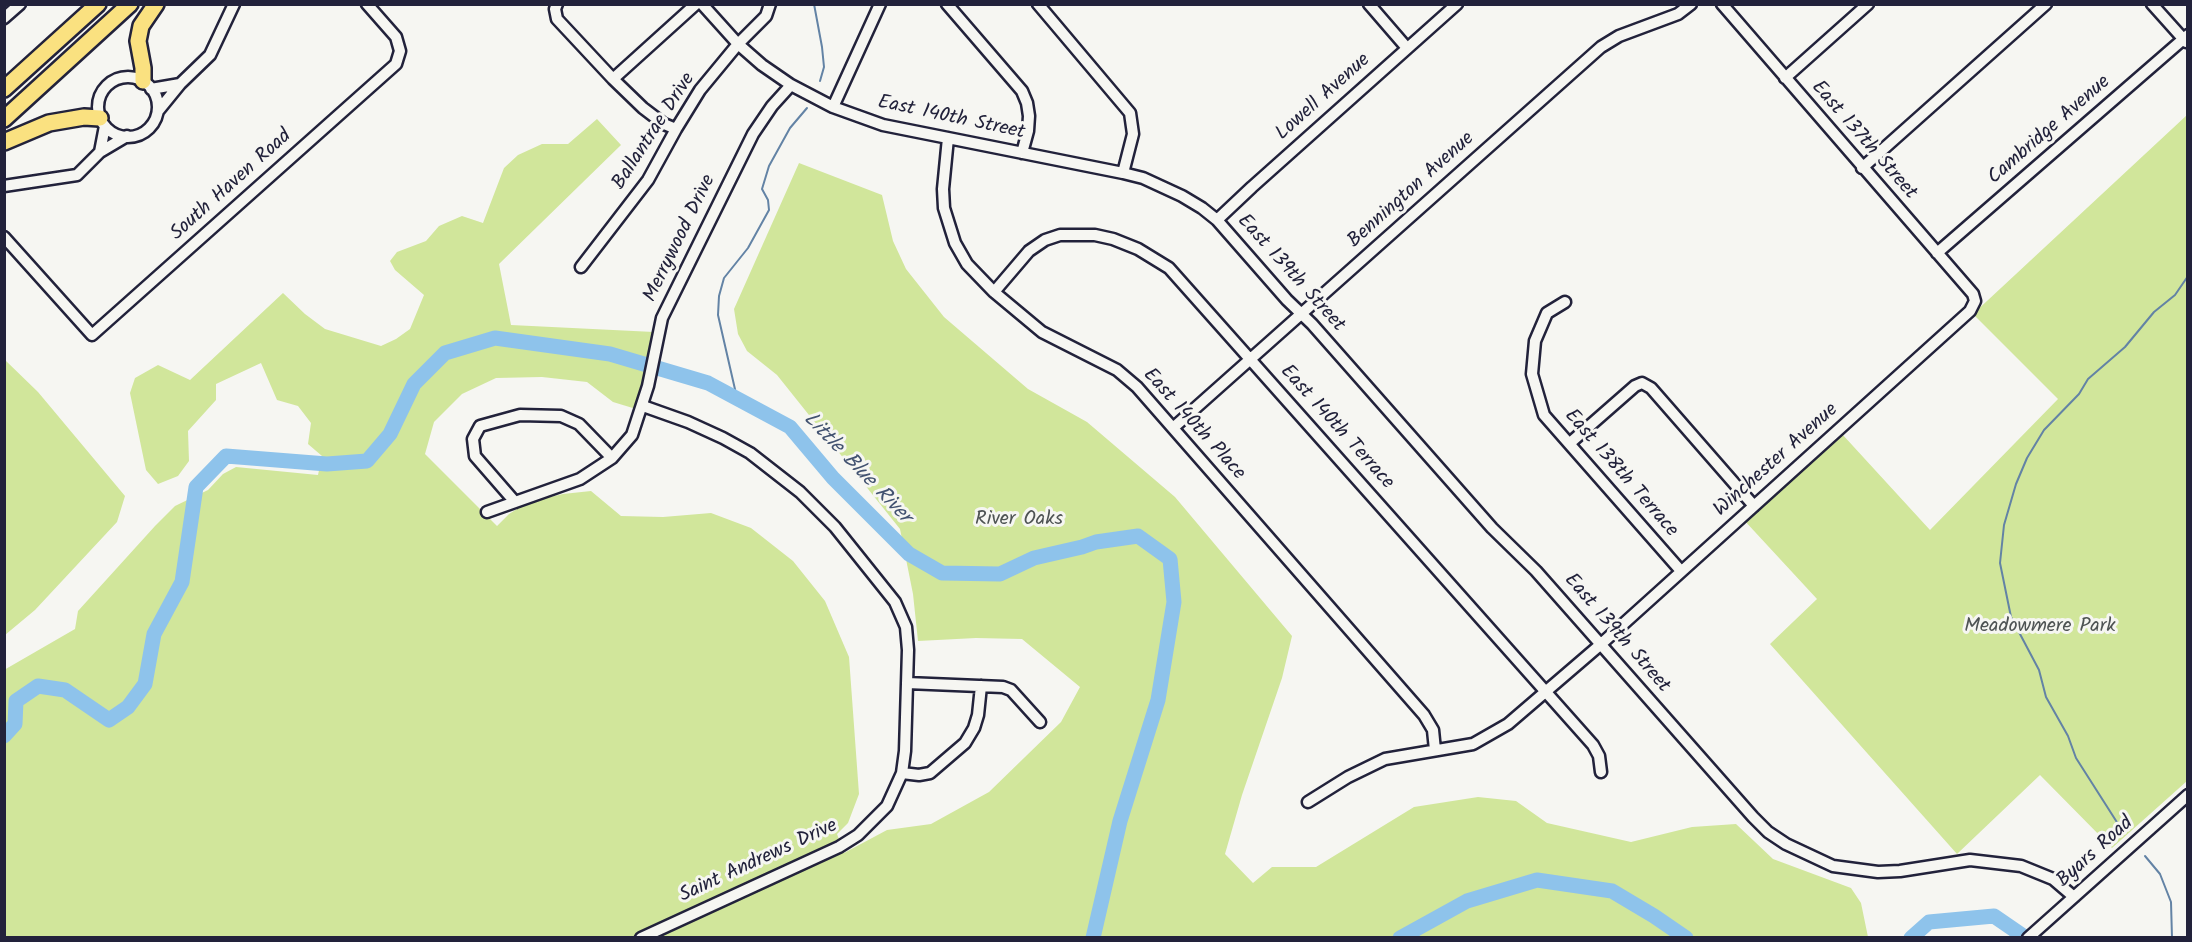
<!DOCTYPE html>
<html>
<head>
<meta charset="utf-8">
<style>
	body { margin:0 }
	#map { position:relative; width:2192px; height:942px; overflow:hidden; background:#f6f6f2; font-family:Kalam,sans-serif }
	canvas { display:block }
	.frame { position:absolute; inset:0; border:6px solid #22223b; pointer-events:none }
</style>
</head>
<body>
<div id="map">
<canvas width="2192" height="942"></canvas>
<div class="frame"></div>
</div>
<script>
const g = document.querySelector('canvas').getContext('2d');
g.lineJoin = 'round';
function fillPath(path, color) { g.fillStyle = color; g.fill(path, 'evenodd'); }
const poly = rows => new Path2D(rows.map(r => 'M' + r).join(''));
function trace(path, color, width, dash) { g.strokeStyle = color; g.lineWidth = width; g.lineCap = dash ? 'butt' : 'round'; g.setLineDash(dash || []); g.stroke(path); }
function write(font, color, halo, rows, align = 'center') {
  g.font = font + ' Kalam,sans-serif'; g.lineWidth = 6; g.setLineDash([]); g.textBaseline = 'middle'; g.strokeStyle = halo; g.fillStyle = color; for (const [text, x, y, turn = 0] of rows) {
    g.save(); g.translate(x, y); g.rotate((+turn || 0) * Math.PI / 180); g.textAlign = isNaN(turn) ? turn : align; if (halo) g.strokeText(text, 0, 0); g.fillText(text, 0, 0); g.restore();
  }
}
const green = poly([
	[2187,115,2187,781,2112,848,2040,775,1957,854,1770,644,1817,599,1743,519,1842,434,1930,530,2058,399,1973,314],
	[597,119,621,145,499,264,511,325,654,332,636,409,613,402,587,382,542,377,496,378,462,394,434,422,425,454,497,526,509,514,528,502,563,494,591,491,621,516,663,517,711,513,751,528,793,561,825,601,849,657,859,794,848,823,837,834,844,853,887,830,931,824,989,792,1061,722,1080,687,1022,639,976,638,918,641,913,594,900,529,777,375,747,351,738,334,734,309,799,163,882,195,893,241,906,269,944,317,1028,389,1087,422,1175,497,1292,636,1282,678,1242,795,1225,854,1253,883,1272,867,1316,867,1414,807,1478,797,1516,801,1547,823,1631,842,1692,827,1736,824,1773,859,1851,888,1861,903,1868,937,5,937,4,670,75,629,78,611,155,526,175,506,208,490,223,474,236,467,318,475,322,456,308,444,311,423,298,406,277,400,261,363,216,384,216,400,188,431,189,461,178,476,158,484,146,470,130,393,135,378,158,365,190,380,283,293,305,314,325,329,381,346,396,339,410,329,424,295,395,270,390,261,397,252,426,241,439,226,462,216,483,223,504,168,518,155,542,144,568,144],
	[4,359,38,392,125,496,117,522,35,610,5,635]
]);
const stream = poly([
	[814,4,822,47,824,67,820,81],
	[737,398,718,315,719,296,724,278,748,248,769,210,768,200,762,189,769,166,790,128,807,108],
	[2120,827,2076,758,2068,736,2046,697,2039,670,2011,617,2000,563,2004,525,2016,484,2027,458,2044,430,2079,394,2088,379,2125,347,2154,312,2175,295,2188,276],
	[2145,856,2160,874,2171,902,2172,938]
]);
const river = poly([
	[4,736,15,724,16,701,38,686,65,690,109,720,128,707,145,684,154,634,182,582,196,487,226,456,327,464,367,461,390,434,414,384,445,353,495,338,610,354,708,383,790,427,833,478,909,554,942,573,1000,574,1034,558,1082,547,1096,542,1138,536,1170,559,1174,602,1158,700,1120,821,1093,938],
	[1400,938,1467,901,1537,880,1612,891,1654,916,1686,938],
	[1911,938,1929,922,1994,916,2026,938]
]);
const minor = poly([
	[557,4,555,9,557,19,613,79,643,108,664,124,676,129],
	[702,4,738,44,762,65,791,85,833,107,883,125,1123,173,1143,178,1182,196,1202,208,1217,220,1287,300,1312,324,1492,528,1536,571,1753,817,1768,832,1786,844,1833,866,1878,872,1900,871,1970,860,2021,866,2053,879,2074,897],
	[947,4,1022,91,1027,103,1029,116,1028,131,1022,153],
	[1038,4,1130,113,1133,134,1123,173],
	[1369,4,1407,48],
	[2152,4,2186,42],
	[4,18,20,4],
	'98 107a30 30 0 1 1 60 0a30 30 0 1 1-60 0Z',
	[1785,78,1868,4],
	[613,79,696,4],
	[151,89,180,84],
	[833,107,880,4],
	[158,111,180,84,210,55,234,4],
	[948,138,943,189,944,208,955,243,967,264,994,292,1042,332,1117,370,1137,387,1424,715,1433,730,1435,750],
	[100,152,105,126],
	[1862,168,2046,4],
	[4,186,77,175,100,152,127,136],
	[1217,220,1252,187,1457,4],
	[4,237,92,335,396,64,400,51,396,37,367,4],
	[1937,253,2188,35],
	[581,267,648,180,676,129,700,90,738,44,766,16,770,4],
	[994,292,1029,251,1045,240,1060,235,1095,235,1113,239,1138,249,1169,268,1593,745,1599,756,1601,772],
	[1565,302,1547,313,1535,341,1532,374,1544,415,1681,571],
	[1173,428,1601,47,1619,36,1678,14,1691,4],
	[1570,443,1635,386,1642,383,1651,388,1754,506],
	[515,502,475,456,473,439,480,426,520,415,561,416,579,424,612,458],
	[487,512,580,479,612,458,632,435,648,386,662,318,753,134,772,106,791,85],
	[907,683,1003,687,1011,690,1040,722],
	[902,773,919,775,930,773,965,743,974,728,978,715,981,686],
	[1308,802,1348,777,1385,759,1473,744,1508,724,1600,645,1970,311,1975,301,1973,294,1722,4],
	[641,938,839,847,858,835,887,806,902,773,905,751,908,650,906,627,895,602,835,527,800,492,750,453,723,438,688,422,643,406],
	[2028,938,2188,795]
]);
const highway = poly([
	[143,81,143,68,138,41,141,26,156,4],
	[4,89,98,4],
	[4,119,130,4],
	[4,142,49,123,84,117,100,118]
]);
const streetNames = [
	["Lowell Avenue",1324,98,-42],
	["East 140th Street",951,119,12],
	["Cambridge Avenue",2050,131,-41],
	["Ballantrae Drive",655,132,-57],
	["East 137th Street",1863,141,49],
	["South Haven Road",232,186,-42],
	["Bennington Avenue",1412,191,-42],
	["Merrywood Drive",681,239,-64],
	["East 139th Street",1290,274,48],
	["East 140th Place",1193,425,48],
	["East 140th Terrace",1336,428,48],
	["Winchester Avenue",1777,461,-42],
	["East 138th Terrace",1620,474,49],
	["East 139th Street",1616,634,49],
	["Byars Road",2096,853,-42],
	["Saint Andrews Drive",759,862,-25]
];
const parkNames = [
	["River Oaks",1019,521],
	["Meadowmere Park",2040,628]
];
const waterNames = [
	["Little Blue River",856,469,46]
];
fillPath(green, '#d1e69b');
trace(stream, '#6383a5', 2);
trace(river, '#8ec3eb', 15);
trace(minor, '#22223b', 15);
trace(highway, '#22223b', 20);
trace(minor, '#f6f6f2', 10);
trace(highway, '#fae180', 15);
write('20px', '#22223b', '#f6f6f2', streetNames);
write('20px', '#4e5353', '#f6f6f2', parkNames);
write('italic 21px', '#425270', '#f6f6f2', waterNames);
</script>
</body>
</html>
